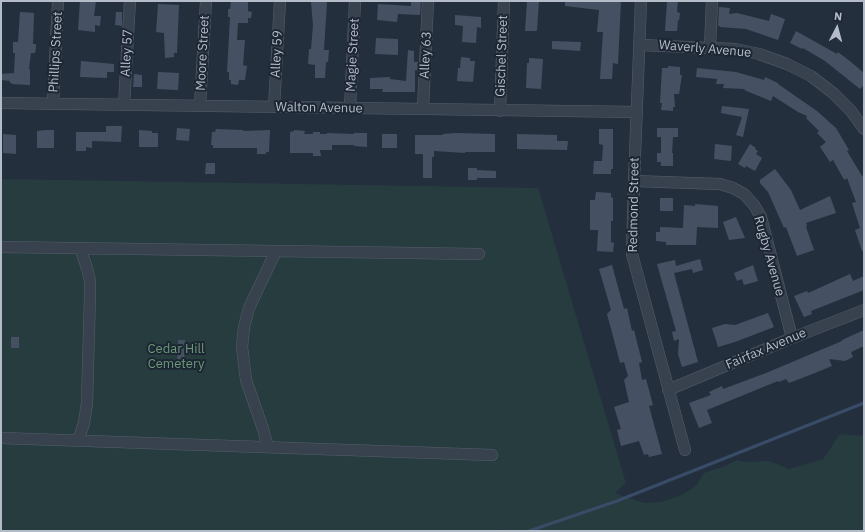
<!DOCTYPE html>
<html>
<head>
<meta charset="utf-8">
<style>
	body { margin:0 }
	#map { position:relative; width:865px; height:532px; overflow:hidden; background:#242f3e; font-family:"IBM Plex Sans",sans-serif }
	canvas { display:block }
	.frame { position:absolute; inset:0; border:2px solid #b4bcc9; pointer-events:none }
	.north { position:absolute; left:817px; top:8px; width:40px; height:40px; -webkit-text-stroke:3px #1d2633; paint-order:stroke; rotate:6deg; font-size:11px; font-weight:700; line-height:16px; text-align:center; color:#b4bcc9 }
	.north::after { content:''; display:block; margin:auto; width:14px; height:18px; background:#b4bcc9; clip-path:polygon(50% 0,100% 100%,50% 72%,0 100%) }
</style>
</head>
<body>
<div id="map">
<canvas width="865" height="532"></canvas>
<div class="frame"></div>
<div class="north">N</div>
</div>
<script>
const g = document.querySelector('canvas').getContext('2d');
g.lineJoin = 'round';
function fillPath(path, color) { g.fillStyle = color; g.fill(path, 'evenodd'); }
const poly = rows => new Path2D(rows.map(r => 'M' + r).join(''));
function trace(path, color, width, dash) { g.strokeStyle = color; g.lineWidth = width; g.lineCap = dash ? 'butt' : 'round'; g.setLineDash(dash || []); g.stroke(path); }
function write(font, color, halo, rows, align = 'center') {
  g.font = font + ' "IBM Plex Sans",sans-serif'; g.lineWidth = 4; g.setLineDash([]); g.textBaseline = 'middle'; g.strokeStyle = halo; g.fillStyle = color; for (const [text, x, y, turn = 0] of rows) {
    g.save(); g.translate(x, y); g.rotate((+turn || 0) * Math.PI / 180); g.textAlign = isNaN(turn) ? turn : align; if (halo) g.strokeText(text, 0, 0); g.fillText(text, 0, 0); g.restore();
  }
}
const green = poly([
	[1,179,538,188,626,483,615,493,628,498,645,503,661,502,682,495,696,486,704,473,725,466,737,460,745,462,769,461,789,469,823,459,840,434,864,436,864,531,502,531,504,529,499,531,1,531]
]);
const stream = poly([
	[529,531,617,501,864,403]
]);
const building = poly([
	[80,1,96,1,94,16,101,16,100,26,95,25,95,32,78,30],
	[231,1,248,1,248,11,252,12,251,18,248,18,248,23,238,23,237,40,245,40,243,65,247,66,245,80,239,80,238,85,231,84,231,80,229,80,229,72,227,72,230,17,228,17,228,9,230,9],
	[411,1,421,1,420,15,398,14,397,22,377,20,378,4,411,6],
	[527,1,539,1,537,30,536,31,525,31],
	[565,1,621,1,618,64,613,63,612,79,600,79,603,32,597,32,599,10,565,6],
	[667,1,678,1,677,12,680,13,679,21,678,20,677,31,665,31],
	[311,2,327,2,324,50,329,50,328,62,326,62,325,78,315,78,315,65,308,64,309,49,311,49,313,25],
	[158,4,179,5,177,53,174,53,174,57,165,58,164,33,156,32],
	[719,7,730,8,729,14,737,13,769,21,771,14,785,19,778,40,746,29,720,27,720,26,718,26],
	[20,12,34,13,33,44,36,44,36,48,35,53,31,53,29,69,30,69,30,85,12,84,12,83,10,83,10,81,1,80,1,74,14,73,15,53,13,53,13,42,18,42],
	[116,12,122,12,122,26,115,25],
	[455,15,481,17,481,28,477,27,476,43,462,42,463,26,455,25],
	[796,31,837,54,838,52,851,62,864,73,864,85,860,89,825,61,803,48,802,49,790,43],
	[376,38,398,39,398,55,375,54],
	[552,41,581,42,580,51,552,49],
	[408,50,414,51,414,62,418,62,418,70,415,70,415,92,382,92,383,89,370,89,370,78,390,77,390,79,406,81],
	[461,57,470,58,470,61,475,61,473,82,457,81,458,68,460,68],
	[529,58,543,59,541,89,526,88,527,63,529,63],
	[81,61,114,64,114,72,107,72,107,78,80,77],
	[668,66,680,67,680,75,682,75,679,94,674,94,675,107,673,107,673,111,661,110,662,103,660,103,662,68,668,68],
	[697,68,736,72,764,80,765,77,778,83,778,84,817,111,836,128,849,150,847,151,862,176,864,175,864,251,862,251,855,230,860,228,852,203,856,202,847,178,845,180,843,178,833,160,830,162,820,147,826,142,817,133,819,131,806,118,807,116,798,112,773,96,771,101,744,90,745,89,723,88,724,84,716,84,717,79,696,77],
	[158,72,179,73,178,90,157,89],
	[134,74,142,75,142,87,133,87],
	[722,106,749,109,743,137,736,135,742,117,721,113],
	[106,126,122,126,121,142,92,141,92,148,86,147,86,151,76,151,76,132,106,132],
	[177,128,190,129,189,141,176,140],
	[657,128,678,128,678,137,673,137,672,153,673,153,673,166,661,166,661,162,657,162,657,153,661,153,661,137,657,137],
	[216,129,243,130,243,131,270,130,269,152,266,152,266,154,257,154,257,148,213,148,213,145,211,145,212,132,215,132],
	[599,129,613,129,613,169,611,169,611,174,593,174,594,161,602,161,603,145,599,144],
	[47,130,54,130,54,148,37,148,37,131],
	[139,130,152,131,152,133,158,133,158,147,139,147],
	[294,130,305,131,304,134,313,134,313,132,320,132,320,134,327,134,327,133,354,134,354,133,367,133,367,147,354,146,354,145,332,145,332,150,320,150,321,156,313,156,313,153,290,153,290,132,294,131],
	[456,133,495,134,495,152,465,152,465,153,434,151,434,157,432,157,432,178,423,178,423,154,415,154,415,135,443,135,443,134],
	[3,134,16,135,16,154,3,153],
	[382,134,397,134,397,148,382,148],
	[517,134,557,135,557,141,568,141,567,150,517,149],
	[715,144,732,146,731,161,714,159],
	[750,144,756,148,755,149,758,151,756,154,762,158,755,171,746,166,745,168,738,164],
	[206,163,215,163,215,174,205,174],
	[468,168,477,168,477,170,496,171,496,178,477,178,477,180,468,180],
	[775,169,791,190,800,210,830,196,836,213,806,223,807,226,806,227,814,250,797,256,786,227,784,228,768,192,760,183,760,180],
	[596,192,611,193,611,197,613,198,613,221,611,221,611,242,614,243,613,252,597,251,598,230,590,230,590,200,595,200],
	[660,198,673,198,673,211,660,211],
	[695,204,718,206,718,228,697,227,696,245,666,245,666,242,656,241,656,232,660,232,660,227,683,228,684,205,695,206],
	[736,217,745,238,729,240,723,222],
	[700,259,703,270,693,273,692,269,674,273,698,362,682,367,678,354,679,339,674,341,672,332,676,331,657,264,675,260,676,266],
	[612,265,624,309,627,308,632,331,634,330,642,362,639,363,642,380,646,379,653,405,649,406,662,454,649,457,648,454,644,455,639,441,621,446,617,430,621,429,614,407,629,402,624,380,628,376,624,362,620,363,614,340,607,314,611,310,599,269],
	[753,265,758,281,744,285,742,279,737,281,734,273],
	[850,274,853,281,864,276,864,290,811,311,812,314,804,317,794,296,807,291,808,293],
	[768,313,774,327,735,342,718,347,712,328,725,324,735,325],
	[864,330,864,346,851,352,853,357,845,361,829,359,832,366,815,373,789,383,786,379,779,382,778,381,707,410,712,423,699,428,689,403,711,395,709,392,722,386,723,389,766,373,842,341,842,340],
	[11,337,19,337,19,348,11,348],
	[178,340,185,340,184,363,177,363]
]);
const minor = poly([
	[641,1,634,181,632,254,685,450],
	[640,45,735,49,759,54,787,64,811,76,833,93,851,111,864,129],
	[710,47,712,1],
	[1,103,637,112],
	[53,104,58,1],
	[124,105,130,1],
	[200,106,206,1],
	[274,107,280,1],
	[350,108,355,1],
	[423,109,428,1],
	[500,111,504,1],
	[634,181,720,184,733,188,744,194,754,205,761,217,792,338],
	[1,247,479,254],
	[668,390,792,338,864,310],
	[1,438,492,455],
	[78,441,84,423,87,403,90,295,90,281,87,268,80,248],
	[268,447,263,429,246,380,242,347,244,327,249,308,276,251]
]);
const streetNames = [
	["Waverly Avenue",705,49,5],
	["Phillips Street",56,52,-87],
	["Alley 57",127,53,-87],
	["Moore Street",203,53,-87],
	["Alley 59",277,54,-87],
	["Magie Street",353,55,-87],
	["Alley 63",426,55,-87],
	["Gischel Street",502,56,-88],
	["Walton Avenue",319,108,1],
	["Redmond Street",634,205,-89],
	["Rugby Avenue",769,256,74],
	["Fairfax Avenue",766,349,-23]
];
const parkNames = [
	["Cedar Hill",176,349],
	["Cemetery",176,364]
];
fillPath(green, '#263c3f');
trace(stream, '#394c67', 3);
fillPath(building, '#455162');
trace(minor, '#565f6c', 12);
trace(minor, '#38414e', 11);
write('13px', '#b4bcc9', '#1d2633', streetNames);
write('13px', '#6b9a76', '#1d2633', parkNames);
</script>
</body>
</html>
